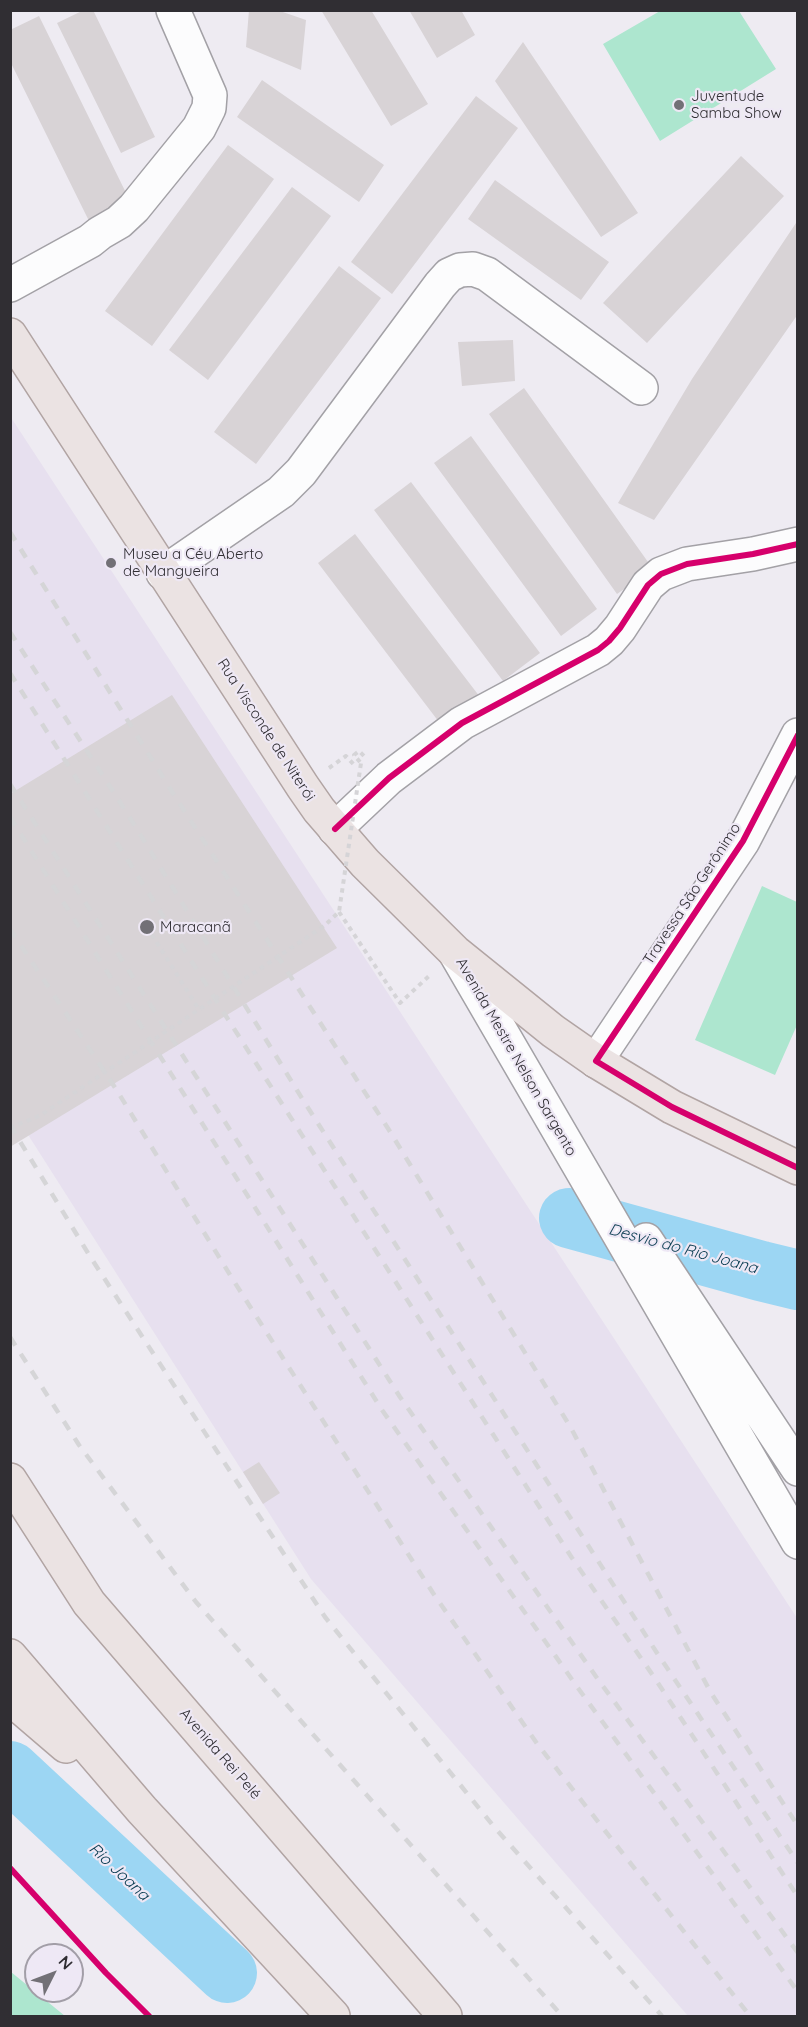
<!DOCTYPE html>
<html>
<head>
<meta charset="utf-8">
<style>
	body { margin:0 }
	#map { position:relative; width:808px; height:2027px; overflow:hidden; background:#eeebf2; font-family:Quicksand,sans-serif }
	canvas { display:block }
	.frame { position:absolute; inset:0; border:12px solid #302e33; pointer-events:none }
	.north { position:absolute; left:24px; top:1943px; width:60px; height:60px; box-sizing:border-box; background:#eee8f5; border:2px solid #a29ea7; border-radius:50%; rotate:48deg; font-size:16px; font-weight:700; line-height:24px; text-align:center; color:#302e33 }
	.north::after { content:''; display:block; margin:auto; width:21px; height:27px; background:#727076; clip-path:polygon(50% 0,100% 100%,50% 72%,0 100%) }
</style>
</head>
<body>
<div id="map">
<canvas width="808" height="2027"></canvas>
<div class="frame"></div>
<div class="north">N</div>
</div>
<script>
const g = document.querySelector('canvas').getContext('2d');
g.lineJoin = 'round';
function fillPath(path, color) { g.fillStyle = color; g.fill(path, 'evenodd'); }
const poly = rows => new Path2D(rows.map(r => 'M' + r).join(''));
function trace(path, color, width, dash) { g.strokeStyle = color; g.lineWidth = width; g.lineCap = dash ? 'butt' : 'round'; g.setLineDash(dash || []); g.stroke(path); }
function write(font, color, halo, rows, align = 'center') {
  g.font = font + ' Quicksand,sans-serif'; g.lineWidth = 4.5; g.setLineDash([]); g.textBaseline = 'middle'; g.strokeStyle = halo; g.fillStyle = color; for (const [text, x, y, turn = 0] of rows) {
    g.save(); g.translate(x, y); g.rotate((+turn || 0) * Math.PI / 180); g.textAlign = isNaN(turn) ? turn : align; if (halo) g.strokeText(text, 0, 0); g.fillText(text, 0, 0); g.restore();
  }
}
const built = poly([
	[10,416,797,1618,797,2016,688,2016,311,1579,11,1108]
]);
const green = poly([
	[660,11,739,11,776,69,660,141,603,44],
	[762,886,797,902,797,1025,775,1075,695,1040],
	[10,1972,11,1972,65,2016,11,2016]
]);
const river = poly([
	[569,1218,761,1271,798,1280],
	[10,1771,227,1973]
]);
const building = poly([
	[84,10,93,10,155,137,121,153,57,23],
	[249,10,277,10,306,20,301,70,246,47],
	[321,10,371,10,428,104,391,126],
	[409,10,461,10,475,35,437,58],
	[39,16,130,201,89,221,10,61,10,30],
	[523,42,638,213,601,237,495,81],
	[262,80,384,165,359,202,237,117],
	[476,96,518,128,392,294,351,262],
	[228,145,274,179,152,346,105,311],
	[741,156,784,196,647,343,603,303],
	[495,180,609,262,581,300,468,219],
	[292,187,331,216,208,380,169,350],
	[798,220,798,314,654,520,618,503,692,379],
	[339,266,381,298,256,464,214,432],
	[513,340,515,381,462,386,458,342],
	[524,388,653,569,617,594,489,414],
	[471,436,597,609,561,636,434,463],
	[411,482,540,653,503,681,374,510],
	[355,534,480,697,442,726,318,563],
	[172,695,337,948,10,1147,10,794],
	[259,1462,280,1493,263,1504,243,1472]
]);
const path = poly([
	[360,762,354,755,359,751,365,757],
	[329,768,346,756,356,767],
	[339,912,400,1003,429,976],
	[147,927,198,1008]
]);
const minor = poly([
	[10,285,90,241,100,233,119,222,134,208,199,128,209,108,210,95,173,10],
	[163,573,281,492,301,472,440,285,449,275,460,270,473,269,487,274,641,388],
	[335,829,389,778,462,723,598,650,609,641,620,628,648,585,661,574,687,564,753,554,798,544],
	[456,954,798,1542],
	[596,1061,743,841,798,735],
	[646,1240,798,1469]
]);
const major = poly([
	[10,335,303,787,319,810,365,863,455,952,553,1031,596,1061,672,1107,798,1168],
	[10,1480,89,1603,445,2016],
	[10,1656,142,1810,333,2016],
	[10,1698,66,1746]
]);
const rail = poly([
	[10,532,171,790,389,1130,571,1428,711,1693,798,1826],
	[10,632,127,813,303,1100,657,1653,798,1863],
	[10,673,231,1024,572,1558,654,1677,798,1897],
	[10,784,400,1397,597,1678,798,1953],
	[10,817,382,1410,578,1688,798,1992],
	[10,929,116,1089,235,1283,433,1593,538,1745,750,2016],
	[10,1125,91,1258,325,1617,495,1828,662,2016],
	[10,1337,79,1445,196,1602,562,2016]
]);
const pathBridge = poly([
	[10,1128,41,1115,324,926,339,912,361,763]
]);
const cycleway = poly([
	[798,735,743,841,596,1061,672,1107,798,1168],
	[335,829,389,778,462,723,598,650,609,641,620,628,648,585,661,574,687,564,753,554,798,544],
	[10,1868,106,1973,149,2016]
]);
const markers = [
	[679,105,6,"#727076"],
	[111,563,6,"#727076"],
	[147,927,8,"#727076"]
];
const poiNames = [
	["Juventude",691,96],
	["Samba Show",691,113],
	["Museu a Céu Aberto",123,554],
	["de Mangueira",123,571],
	["Maracanã",160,927]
];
const streetNames = [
	["Rua Visconde de Niterói",266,730,57],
	["Travessa São Gerônimo",692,894,-57],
	["Avenida Mestre Nelson Sargento",516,1057,60],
	["Avenida Rei Pelé",220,1754,49]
];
const waterNames = [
	["Desvio do Rio Joana",683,1249,15],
	["Rio Joana",119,1872,43]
];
fillPath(built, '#e7e0ef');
fillPath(green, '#ade6cf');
trace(river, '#9cd6f3', 60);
fillPath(building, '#d8d3d6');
trace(minor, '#a3a1a6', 36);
trace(major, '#b1a4a3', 36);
trace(path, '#d5d4d7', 4, [4.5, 4.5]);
trace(minor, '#fcfcfd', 33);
trace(major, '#ebe3e3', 33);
trace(rail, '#d5d5d7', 4.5, [10, 10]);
trace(pathBridge, '#d5d4d7', 4, [4.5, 4.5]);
trace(cycleway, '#d6006c', 6);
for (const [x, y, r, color] of markers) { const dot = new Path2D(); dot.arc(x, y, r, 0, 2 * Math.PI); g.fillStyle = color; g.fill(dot); trace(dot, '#eee8f5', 2); }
write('15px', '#302e33', '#eee8f5', poiNames, 'left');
write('15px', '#302e33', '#eee8f5', streetNames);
write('italic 16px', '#093c51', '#eee8f5', waterNames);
</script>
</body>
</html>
